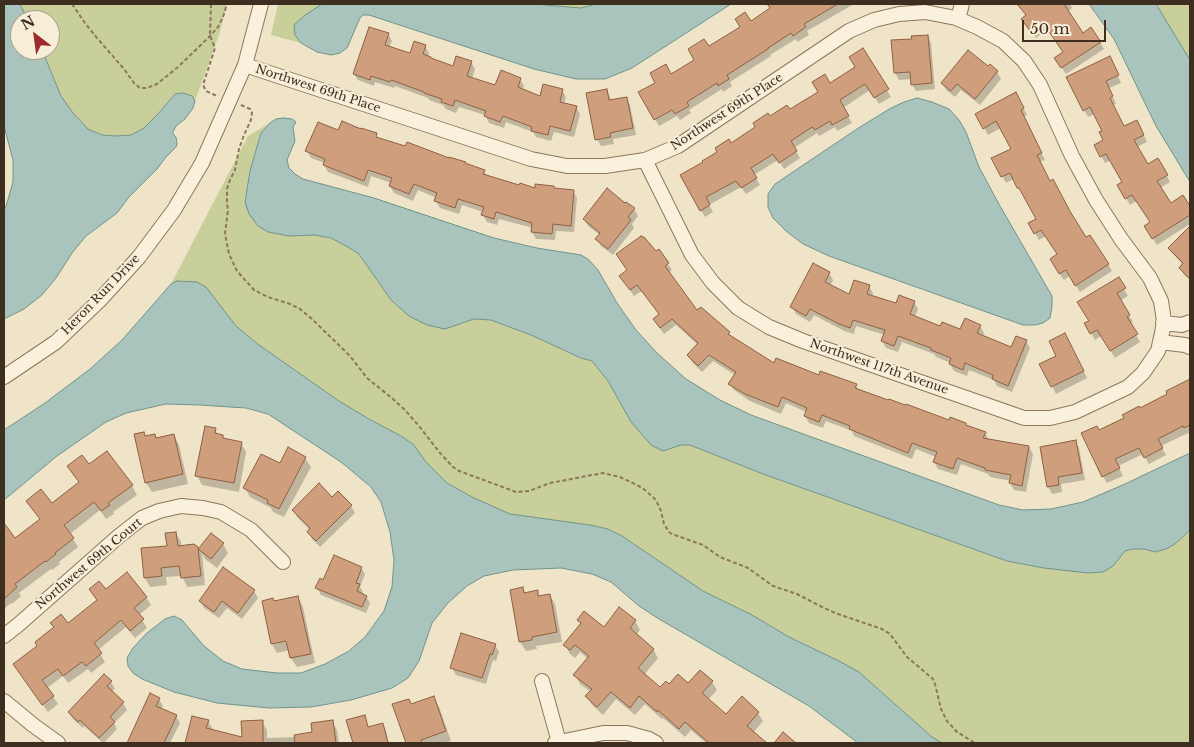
<!DOCTYPE html>
<html>
<head>
<meta charset="utf-8">
<style>
	body { margin:0 }
	#map { position:relative; width:1194px; height:747px; overflow:hidden; background:#f0e4c8; font-family:"Libre Baskerville",serif }
	canvas { display:block }
	.frame { position:absolute; inset:0; border:5px solid #3d2e20; pointer-events:none }
	.north { position:absolute; left:10px; top:10px; width:50px; height:50px; box-sizing:border-box; background:#f7eed8; border:1px solid #ada18e; border-radius:50%; rotate:330deg; font-size:14px; font-weight:700; line-height:20px; text-align:center; color:#3d2e20 }
	.north::after { content:''; display:block; margin:auto; width:18px; height:22px; background:#9e2a2b; clip-path:polygon(50% 0,100% 100%,50% 72%,0 100%) }
	.scale { position:absolute; left:1022px; top:20px; width:84px; height:22px; box-sizing:border-box; border:2px solid #3d2e20; border-top:0; padding-left:6px; font-size:15px; line-height:18px; white-space:nowrap; color:#3d2e20; -webkit-text-stroke:4px #f7eed8; paint-order:stroke }
</style>
</head>
<body>
<div id="map">
<canvas width="1194" height="747"></canvas>
<div class="frame"></div>
<div class="north">N</div>
<div class="scale">50 m</div>
</div>
<script>
const g = document.querySelector('canvas').getContext('2d');
g.lineJoin = 'round';
function fillPath(path, color) { g.fillStyle = color; g.fill(path, 'evenodd'); }
const poly = rows => new Path2D(rows.map(r => 'M' + r).join(''));
function trace(path, color, width, dash) { g.strokeStyle = color; g.lineWidth = width; g.lineCap = dash ? 'butt' : 'round'; g.setLineDash(dash || []); g.stroke(path); }
function write(font, color, halo, rows, align = 'center') {
  g.font = font + ' "Libre Baskerville",serif'; g.lineWidth = 4; g.setLineDash([]); g.textBaseline = 'middle'; g.strokeStyle = halo; g.fillStyle = color; for (const [text, x, y, turn = 0] of rows) {
    g.save(); g.translate(x, y); g.rotate((+turn || 0) * Math.PI / 180); g.textAlign = isNaN(turn) ? turn : align; if (halo) g.strokeText(text, 0, 0); g.fillText(text, 0, 0); g.restore();
  }
}
const green = poly([
	[19,4,227,4,219,35,195,101,192,96,183,93,175,94,157,115,144,128,131,135,115,136,102,135,88,129,73,113,61,96,42,50,50,50,50,20,28,20],
	[278,4,322,4,295,35,301,43,271,35],
	[534,4,596,4,581,8],
	[1156,4,1190,4,1190,60,1188,58],
	[270,123,261,133,250,171,245,202,268,232,289,236,315,235,331,238,346,246,359,254,391,300,462,324,474,319,491,320,531,335,581,358,592,361,608,381,631,422,651,445,663,451,681,445,690,445,763,474,1007,561,1044,568,1120,557,1125,551,1133,549,1144,549,1155,552,1175,544,1190,530,1190,743,942,743,932,737,876,687,814,649,789,637,752,615,703,591,622,536,608,529,590,525,510,514,472,497,447,483,426,462,413,444,401,436,369,419,339,401,259,345,236,326,206,287,177,281,171,284,248,136]
]);
const water = poly([
	[4,4,19,4,21,6,28,20,20,20,20,50,42,50,61,96,73,113,88,129,102,135,115,136,131,135,144,128,157,115,175,94,183,93,192,96,195,101,193,108,185,119,176,126,173,132,173,134,176,137,177,144,176,147,166,157,157,169,129,197,117,213,86,236,72,253,56,278,42,295,24,309,4,319,4,210,7,203,13,182,13,160,4,126,4,4],
	[322,4,534,4,581,8,596,4,731,4,632,68,605,79,576,79,534,69,369,15,363,15,360,18,347,48,340,53,331,55,317,52,301,43,295,35,294,25,304,16,322,4],
	[1089,4,1156,4,1190,60,1190,182,1156,126,1114,39,1089,4],
	[917,98,932,102,949,109,959,120,966,132,979,167,1000,206,1052,296,1052,307,1050,318,1043,323,1035,325,1023,325,829,256,803,244,786,231,773,218,768,207,768,194,775,184,860,127,891,108,904,102,917,98],
	[283,118,292,119,296,122,293,127,295,141,287,160,289,168,295,174,303,179,374,198,494,238,537,248,581,255,588,259,598,270,617,303,636,330,657,353,686,379,720,400,751,415,999,505,1023,510,1051,509,1083,502,1125,484,1190,453,1190,530,1175,544,1166,549,1155,552,1144,549,1133,549,1125,551,1113,566,1103,572,1088,573,1044,568,1007,561,763,474,690,445,681,445,663,451,651,445,631,422,608,381,592,361,581,358,531,335,491,320,474,319,445,329,427,325,409,316,391,300,359,254,346,246,331,238,315,235,289,236,268,232,258,226,249,214,245,202,250,171,261,133,270,123,276,119,283,118],
	[177,281,197,282,206,287,236,326,259,345,339,401,369,419,401,436,413,444,426,462,447,483,472,497,510,514,590,525,608,529,622,536,703,591,752,615,789,637,839,661,859,672,932,737,942,743,858,743,809,706,659,619,639,606,611,582,592,574,561,568,513,570,484,576,467,586,448,603,432,623,419,661,408,678,392,688,351,700,311,707,269,708,217,703,174,692,142,679,133,673,128,666,127,658,133,648,147,633,165,619,174,616,182,620,204,646,223,661,242,669,277,673,301,673,325,664,349,651,365,637,384,611,392,587,394,560,390,532,381,502,371,487,341,462,268,414,246,408,199,405,166,404,126,413,106,422,57,456,4,500,4,430,45,403,90,369,122,340,171,284,177,281]
]);
const shadow = poly([
	[769,4,854,4,807,31,809,35,797,42,796,39,770,55,771,56,730,82,732,86,723,92,722,89,689,110,691,113,680,120,677,116,659,126,640,92,671,76,696,60,709,48,772,9],
	[1017,4,1070,4,1072,8,1068,12,1083,35,1100,42,1104,49,1066,74,1060,65,1064,52,1048,28,1036,38,1023,20,1027,16],
	[388,34,392,41,389,48,411,55,425,46,429,53,428,57,454,67,471,62,475,69,472,79,496,87,520,79,524,86,522,90,541,97,562,90,566,97,564,104,576,107,580,114,574,137,554,132,551,141,536,137,533,132,506,122,504,128,489,123,485,115,459,107,456,113,446,109,443,105,429,100,428,98,395,86,394,88,375,82,374,86,358,80,354,74],
	[928,36,931,43,935,89,916,91,912,84,912,79,899,80,895,73,892,41,913,40],
	[863,50,891,97,879,104,870,90,843,108,852,123,837,131,835,127,819,136,817,133,794,148,800,158,784,169,778,160,754,175,760,185,746,194,741,187,709,205,713,212,705,217,681,175,705,162,770,118,789,110,819,93,829,84,857,67],
	[1113,65,1121,83,1109,88,1116,104,1113,105,1124,128,1140,128,1147,142,1137,147,1147,166,1158,160,1170,182,1160,188,1170,205,1183,197,1190,209,1190,224,1157,245,1145,226,1151,222,1137,201,1130,205,1118,185,1123,183,1111,160,1105,163,1101,156,1105,141,1104,132,1095,114,1088,117,1084,110],
	[988,68,997,72,1001,79,980,105,961,90,955,97,946,90,942,83],
	[607,90,610,97,611,101,626,98,630,105,636,135,613,139,614,144,601,146,597,139],
	[1016,94,1027,115,1023,117,1045,160,1039,162,1050,183,1086,239,1108,264,1112,271,1080,292,1070,276,1064,280,1055,267,1059,255,1046,236,1039,240,1030,224,1038,219,1024,194,1022,194,1014,179,1006,183,993,159,1012,149,1001,128,988,135,984,128],
	[362,130,376,134,379,139,484,171,487,176,520,186,536,189,573,191,577,198,574,232,556,231,555,240,536,239,532,232,533,228,499,219,497,225,487,222,483,215,483,212,462,205,459,214,440,208,436,201,437,198,418,190,413,201,394,193,390,186,391,183,371,176,368,187,328,172,324,165,325,163,311,158,307,151,339,132],
	[626,204,634,209,638,216,632,224,634,228,613,255,601,246,597,239,600,235,588,226,584,219],
	[1187,231,1190,234,1190,280,1184,275,1180,268,1183,265,1174,255,1170,249],
	[656,253,668,264,672,270,668,273,697,312,701,308,729,333,732,338,774,365,856,385,859,391,985,433,989,440,1029,447,1033,454,1026,492,1014,490,1010,483,1011,481,990,477,988,474,961,464,957,475,938,469,934,462,936,457,916,449,912,459,854,436,852,431,826,421,823,428,809,423,805,416,806,412,786,403,781,414,750,401,734,390,730,384,735,375,713,361,702,372,692,362,688,355,698,345,676,325,664,334,658,326,660,315,642,291,634,296,625,283],
	[829,273,833,280,830,286,850,296,869,286,873,293,872,297,897,305,914,302,918,309,915,317,941,328,961,330,980,326,984,333,982,337,1012,348,1026,341,1030,348,1012,392,997,386,994,380,969,370,967,376,954,371,950,364,951,363,936,357,934,354,902,342,898,352,886,348,882,341,885,335,856,326,854,334,844,331,814,315,810,322,796,314,792,307],
	[1118,279,1128,296,1120,301,1133,322,1130,324,1140,342,1115,358,1101,336,1095,340,1086,324,1090,321],
	[1069,341,1087,378,1056,394,1041,365,1058,356],
	[1190,381,1190,434,1189,434,1188,433,1161,446,1166,455,1149,464,1143,454,1118,466,1123,476,1107,483,1103,476,1099,432,1126,419,1139,409,1169,394,1168,392],
	[215,429,218,435,223,436,225,440,241,443,246,452,239,492,202,485,197,476],
	[136,435,146,437,154,435,157,439,174,435,179,445,188,484,152,492,146,483],
	[1075,441,1079,448,1085,480,1061,484,1062,492,1052,494,1048,487,1041,448],
	[305,458,311,467,284,517,273,512,271,508,250,497,245,488,280,465],
	[88,466,132,486,137,495,113,512,114,514,106,519,100,510,70,534,78,547,59,562,60,564,52,570,51,569,19,593,21,596,12,604,11,603,4,609,4,528,5,527,15,539,41,520,52,505,80,483,73,475],
	[332,499,351,506,355,513,320,547,312,539,308,532,310,530,297,517,294,510],
	[176,533,181,542,181,546,197,548,199,551,212,535,223,544,228,553,217,568,205,559,202,553,205,585,187,587,182,576,166,577,167,585,150,587,145,578,168,547],
	[361,568,365,574,360,587,363,592,362,595,366,597,370,603,366,613,321,595,317,588,324,581],
	[523,589,526,594,537,592,540,597,550,595,555,604,562,642,536,646,537,649,526,651,520,642],
	[90,590,146,597,151,605,139,615,147,628,135,638,126,627,98,650,105,662,91,673,88,669,68,683,63,676,47,688,58,704,48,712,19,672,68,625,98,601],
	[254,591,258,598,242,619,227,608,219,618,204,608,200,601],
	[298,597,303,607,315,663,297,667,291,658,290,650,277,653,272,644,274,602],
	[578,620,604,629,635,621,640,630,636,635,653,649,658,658,644,675,660,689,669,686,688,685,712,682,717,690,708,700,726,716,758,713,763,721,753,733,765,743,706,743,691,730,685,737,663,718,662,719,645,704,635,715,616,699,603,715,592,705,587,697,591,692,580,684,575,675,588,659,580,652,575,658,570,654,565,645,581,625],
	[495,645,499,652,496,661,493,660,486,684,456,675,452,668],
	[111,682,115,689,111,692,123,703,127,710,114,723,117,729,104,743,103,743,84,726,83,728,73,719,69,713],
	[151,695,159,699,163,706,161,709,176,716,180,723,170,743,129,743],
	[434,698,439,707,451,741,444,743,407,743,394,705,411,705],
	[193,717,208,721,214,731,232,736,237,743,187,743],
	[364,717,369,728,382,724,386,731,389,743,354,743,348,721],
	[242,722,262,722,267,730,267,738,296,737,313,733,332,722,337,730,339,743,243,743]
]);
const building = poly([
	[767,4,838,4,804,24,806,27,793,36,791,33,768,48,768,49,727,75,729,79,718,86,717,83,687,102,689,106,675,114,672,110,654,120,638,92,655,83,650,73,666,64,671,74,694,60,688,49,704,39,709,46,740,27,735,19,745,12,751,21,770,8,767,4],
	[1017,4,1064,4,1083,33,1091,27,1101,42,1061,68,1054,58,1063,52,1043,23,1031,32,1021,19,1026,15,1017,4],
	[369,27,389,33,385,45,410,53,414,41,426,45,423,54,431,57,431,58,453,66,456,56,472,61,467,76,495,85,501,70,521,78,518,87,540,96,543,84,563,89,560,102,577,106,570,131,550,126,548,135,531,131,532,127,503,116,500,122,484,116,486,111,455,100,453,106,441,102,442,99,424,93,424,92,391,80,390,82,371,76,370,80,353,74,369,27],
	[928,35,932,83,911,85,910,72,894,73,891,40,912,39,911,36,928,35],
	[863,48,889,89,874,98,865,84,840,100,849,116,832,125,830,121,815,130,812,127,791,141,797,151,779,163,773,154,751,168,757,178,741,188,736,181,706,197,710,205,700,211,680,175,703,162,702,161,717,152,715,148,729,139,731,143,755,127,753,123,768,113,770,116,787,105,790,109,818,92,812,82,825,74,830,83,855,67,849,57,863,48],
	[968,50,988,66,990,64,998,71,975,99,957,84,951,91,941,83,968,50],
	[1110,56,1119,75,1106,81,1113,96,1110,98,1124,126,1137,120,1144,135,1134,140,1148,164,1158,158,1168,175,1157,181,1171,203,1183,195,1190,206,1190,215,1152,239,1144,226,1150,222,1132,195,1125,199,1117,185,1122,182,1106,154,1100,157,1094,145,1103,140,1099,132,1102,131,1090,107,1083,111,1066,77,1110,56],
	[607,89,609,100,627,97,633,128,610,133,611,137,595,140,586,93,607,89],
	[1016,92,1024,108,1021,110,1042,153,1037,155,1050,181,1053,179,1071,213,1086,237,1090,235,1109,264,1075,286,1066,270,1059,274,1050,259,1057,254,1041,230,1034,234,1028,223,1036,219,1019,188,1017,188,1010,173,1001,177,991,158,1011,149,996,121,983,129,975,114,1016,92],
	[342,121,361,129,361,128,377,133,376,137,405,146,407,142,449,158,449,157,466,162,465,163,485,170,483,174,519,185,520,183,535,188,535,184,554,186,554,188,574,190,571,226,553,224,552,234,531,232,532,223,496,212,494,219,481,215,484,207,458,199,455,208,434,201,437,193,414,184,409,194,389,186,392,178,368,170,364,181,323,165,325,159,305,151,318,122,338,130,342,121],
	[607,188,625,203,626,202,635,208,628,217,631,220,608,249,595,239,600,233,583,219,607,188],
	[1190,226,1190,279,1179,268,1183,263,1168,248,1190,226],
	[641,236,645,238,656,251,659,249,669,263,665,266,697,310,701,307,730,332,728,334,774,363,776,358,819,375,820,371,857,384,855,388,888,400,889,399,905,405,906,404,949,420,950,417,966,423,966,425,986,432,983,438,1029,446,1022,486,1009,483,1011,475,985,470,985,468,957,458,953,469,933,462,937,452,912,443,908,453,849,429,850,426,822,415,819,422,804,416,807,408,782,397,778,407,745,394,728,384,736,372,709,355,698,366,687,355,698,343,672,319,660,328,653,319,659,314,637,285,630,290,619,276,627,270,616,254,641,236],
	[813,263,830,272,825,282,849,294,854,280,870,285,867,294,896,303,899,295,915,301,910,314,940,326,942,322,960,329,965,318,981,325,977,333,1011,347,1016,336,1027,340,1008,386,992,379,993,375,965,363,963,370,949,364,951,358,931,350,931,348,898,336,894,346,881,341,885,330,853,320,850,328,839,324,810,309,806,316,790,307,813,263],
	[1119,277,1126,288,1117,293,1130,315,1127,317,1138,334,1110,351,1097,330,1090,334,1084,323,1089,321,1077,302,1119,277],
	[1065,333,1084,371,1051,387,1039,364,1056,356,1049,341,1065,333],
	[1190,379,1190,425,1184,428,1183,426,1158,439,1163,448,1144,458,1139,448,1115,459,1120,468,1102,477,1081,433,1097,426,1099,430,1124,418,1122,415,1139,406,1140,408,1167,394,1166,391,1190,379],
	[205,426,216,428,215,433,223,435,223,438,242,442,234,483,195,476,205,426],
	[144,432,145,436,155,434,156,438,174,434,183,474,145,483,134,434,144,432],
	[1076,440,1082,473,1058,477,1059,485,1047,487,1040,447,1076,440],
	[288,447,306,457,279,509,267,503,268,500,243,488,261,454,280,463,288,447],
	[107,451,133,485,108,503,110,505,101,511,94,502,64,525,74,538,55,553,56,554,46,562,45,561,15,584,17,587,4,599,4,523,15,538,40,519,26,501,41,489,52,503,79,482,67,466,82,455,89,464,107,451],
	[319,483,332,497,338,491,352,505,316,541,307,532,310,528,292,510,319,483],
	[176,532,178,546,194,544,198,547,201,576,181,578,179,566,161,568,162,576,144,578,141,548,167,546,165,533,176,532],
	[211,533,224,543,211,559,198,549,211,533],
	[334,555,362,567,356,583,360,584,357,591,367,596,362,607,315,588,320,578,323,580,334,555],
	[223,567,255,590,238,613,222,601,214,612,199,601,223,567],
	[127,572,147,597,134,608,144,619,130,631,121,620,94,643,102,653,86,666,82,662,63,676,58,669,42,680,54,696,42,705,13,664,37,646,35,642,54,627,50,623,61,614,68,623,97,600,89,589,99,581,106,589,127,572],
	[523,587,524,593,538,590,538,596,550,594,557,632,532,637,532,640,519,642,510,590,523,587],
	[298,596,311,654,290,658,286,641,271,644,262,601,273,598,274,601,298,596],
	[619,607,636,620,630,628,654,649,638,668,660,687,666,681,669,684,678,674,688,683,700,670,713,681,702,693,726,714,742,696,759,712,747,726,767,743,709,743,685,722,679,729,658,710,657,712,639,696,630,708,611,692,597,707,585,696,592,689,573,675,589,656,575,645,570,650,563,645,581,623,577,620,584,611,604,627,619,607],
	[461,633,496,644,492,655,490,654,482,678,450,668,461,633],
	[104,674,112,681,107,686,124,702,110,717,115,722,99,738,80,720,78,722,68,712,104,674],
	[150,693,160,698,156,706,177,715,164,743,127,743,150,693],
	[434,696,446,731,421,740,422,743,406,743,392,704,409,699,411,704,434,696],
	[365,715,368,727,383,723,388,743,353,743,346,720,365,715],
	[192,716,209,720,206,728,242,737,241,721,263,720,263,743,185,743,192,716],
	[333,720,336,743,295,743,294,735,312,732,311,723,333,720],
	[783,732,796,743,774,743,783,732]
]);
const path = poly([
	[72,4,85,23,97,38,124,69,134,83,140,88,147,88,157,84,178,67,210,36,218,27,223,17,227,4],
	[211,4,210,36,215,48,203,85,206,91,217,96],
	[241,105,250,109,252,113,251,120,244,135,239,149,235,170,230,180,227,189,227,204,228,210,225,234,229,254,237,271,254,290,268,297,290,304,300,309,312,319,350,356,367,378,393,399,405,410,419,426,440,453,453,467,459,471,516,492,529,491,550,483,603,473,620,477,637,485,645,490,656,500,661,511,664,524,669,532,672,534,703,545,720,557,748,568,773,586,797,594,820,606,835,613,882,629,890,634,907,657,933,679,935,684,941,709,947,721,957,732,975,743]
]);
const minor = poly([
	[958,19,962,4],
	[245,65,531,159,567,166,605,166,645,160,678,146,849,31,874,20,899,14,925,12,956,18,977,27,1003,41,1024,61,1040,85,1072,156,1096,200,1121,239,1150,278,1161,301,1164,321,1162,333,1158,351,1143,373,1128,387,1075,412,1050,418,1024,418,803,341,769,327,738,308,713,283,692,255,645,160],
	[1163,323,1182,325,1190,322],
	[1160,342,1185,345,1190,347],
	[4,377,56,342,99,301,139,257,174,210,202,163,245,65,261,4],
	[4,636,18,625,119,536,142,518,159,511,181,506,203,508,221,512,251,530,283,562],
	[542,681,559,742],
	[4,701,33,725,58,743],
	[555,743,603,733,627,733,649,739,656,743]
]);
const streetNames = [
	["Northwest 69th Place",318,89,18],
	["Northwest 69th Place",727,112,-33],
	["Heron Run Drive",101,295,-46],
	["Northwest 117th Avenue",879,367,19],
	["Northwest 69th Court",89,564,-40]
];
fillPath(green, '#c9cf9b');
fillPath(water, '#a9c4bc');
trace(water, '#6f938a', 1);
fillPath(shadow, '#0003');
fillPath(building, '#cf9f7d');
trace(building, '#8d5f41', 1);
trace(minor, '#8d765c', 16);
trace(path, '#8d765c', 2, [4, 2.5]);
trace(minor, '#faf1dc', 14);
write('12px', '#3d2e20', '#f7eed8', streetNames);
</script>
</body>
</html>
